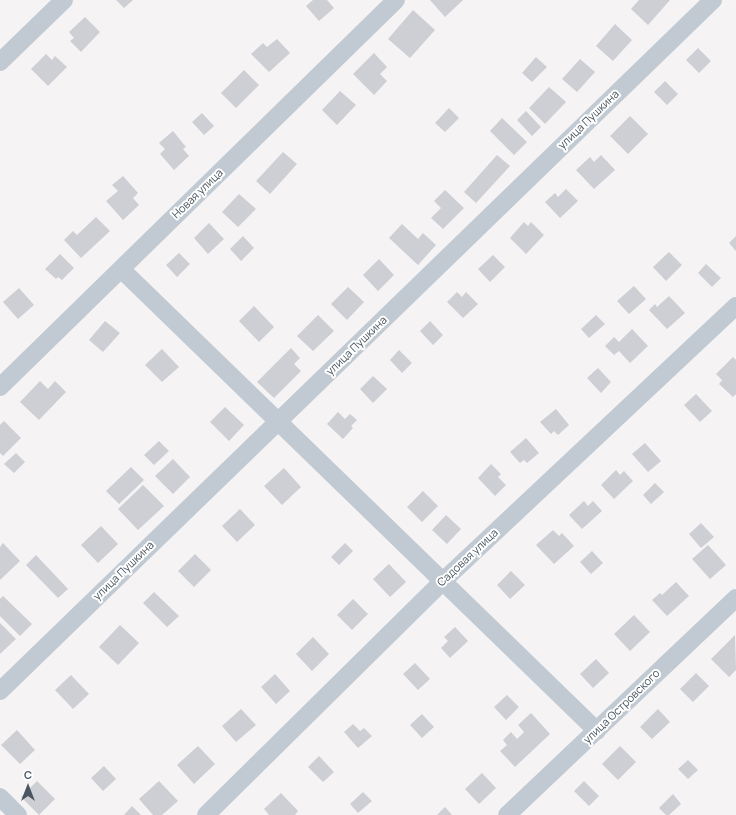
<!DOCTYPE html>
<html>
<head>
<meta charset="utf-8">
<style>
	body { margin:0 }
	#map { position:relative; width:736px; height:815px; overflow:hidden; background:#f5f3f3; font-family:Manrope,sans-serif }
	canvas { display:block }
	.north { position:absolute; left:8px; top:767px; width:40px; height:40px; -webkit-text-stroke:3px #fff; paint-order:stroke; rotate:0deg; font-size:11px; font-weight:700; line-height:16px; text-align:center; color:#4a5661 }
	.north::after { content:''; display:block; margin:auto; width:14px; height:18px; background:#4a5661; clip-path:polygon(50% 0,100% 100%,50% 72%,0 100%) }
</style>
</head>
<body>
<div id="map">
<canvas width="736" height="815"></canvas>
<div class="north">С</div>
</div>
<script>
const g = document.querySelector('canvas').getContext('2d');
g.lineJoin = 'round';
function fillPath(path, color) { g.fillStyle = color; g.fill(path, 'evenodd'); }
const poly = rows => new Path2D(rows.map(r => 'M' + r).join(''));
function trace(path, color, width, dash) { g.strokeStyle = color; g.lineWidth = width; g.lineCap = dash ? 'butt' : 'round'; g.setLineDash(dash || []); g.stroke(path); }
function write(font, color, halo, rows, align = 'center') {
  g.font = font + ' Manrope,sans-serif'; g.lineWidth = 4; g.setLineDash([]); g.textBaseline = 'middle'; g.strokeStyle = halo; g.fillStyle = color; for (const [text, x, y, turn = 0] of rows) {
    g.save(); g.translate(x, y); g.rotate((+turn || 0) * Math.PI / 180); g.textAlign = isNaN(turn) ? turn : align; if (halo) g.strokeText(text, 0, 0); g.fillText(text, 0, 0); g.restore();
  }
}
const building = poly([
	[116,0,133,0,124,8],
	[313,0,327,0,334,8,319,21,306,6],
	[430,0,463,0,445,17],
	[639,0,670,0,648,25,631,9],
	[413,10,435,30,410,58,388,39],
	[85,17,100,32,81,52,70,41,74,38,69,32],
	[615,24,632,40,613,61,596,46],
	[277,39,290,53,269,72,251,54,263,43,267,47],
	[698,48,711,61,699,73,686,60],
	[374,53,387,67,380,74,387,81,374,95,353,74],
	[46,54,52,60,55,56,67,67,48,86,31,69],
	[536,57,547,67,532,82,522,73],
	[580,59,595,72,577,92,562,79],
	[244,70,259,85,236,108,221,93],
	[665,81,678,94,667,105,654,92],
	[549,87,566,102,545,124,529,108],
	[340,91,356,105,337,125,322,110],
	[449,108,459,118,445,132,435,123],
	[526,111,541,127,532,136,517,120],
	[202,113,214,126,204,135,192,122],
	[630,116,648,134,628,154,610,136],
	[502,118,527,142,514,155,490,131],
	[173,131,186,147,183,149,189,156,174,170,160,154,165,149,159,143],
	[283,152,297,164,270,194,256,181],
	[497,155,510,166,476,203,464,192],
	[601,155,615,170,594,189,576,170,590,157,594,162],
	[123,176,138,193,133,198,139,205,123,220,106,201,118,191,112,185],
	[566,189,578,201,560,218,545,202,555,193,558,197],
	[445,190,464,208,443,229,431,218,441,208,434,201],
	[239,194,256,209,238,227,222,212],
	[96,217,110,231,81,258,64,240,73,231,77,235],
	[524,222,528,226,531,222,544,235,526,254,510,238],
	[209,223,224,239,208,254,194,238],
	[402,224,418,239,423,233,436,245,418,265,389,238],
	[243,236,254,248,241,261,230,249],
	[736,236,736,251,729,243],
	[669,252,682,265,666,281,653,267],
	[179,253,190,264,177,277,166,265],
	[60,254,74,268,62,280,58,277,56,279,45,269],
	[493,255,505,267,490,282,478,269],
	[379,259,394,275,378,291,363,275],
	[706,264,721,278,712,287,698,273],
	[634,286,646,299,629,314,617,301],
	[348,287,364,302,347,320,331,304],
	[19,288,34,305,18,319,3,302],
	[457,292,462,297,466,292,478,304,463,318,447,302],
	[669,296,685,313,667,329,649,310,655,304,657,307],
	[254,306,274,327,259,342,239,321],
	[318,315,334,331,313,351,297,336],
	[596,315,605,324,589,338,581,329],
	[105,321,120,333,103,352,89,340],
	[430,321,443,335,433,345,420,331],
	[632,329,648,346,630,363,619,351,614,355,605,346,614,337,619,342],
	[291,348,300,358,294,364,301,371,274,398,257,382],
	[162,349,179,367,162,382,145,365],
	[399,350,412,363,402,373,390,360],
	[733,357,736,360,736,394,733,397,719,384,722,380,716,374],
	[598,368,611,382,601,393,587,378],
	[373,376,387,389,373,403,360,389],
	[40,381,48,389,55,381,66,392,39,420,20,402],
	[696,394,712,411,700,422,684,405],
	[225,407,244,425,229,441,210,422],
	[556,409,569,425,558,435,554,431,551,434,540,422],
	[338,412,345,419,350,414,357,420,351,426,353,428,343,439,327,424],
	[4,421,21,438,3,456,0,453,0,425],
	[526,438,539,453,527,463,524,460,520,463,510,452],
	[159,441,169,451,154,465,144,455],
	[645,443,661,461,648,472,632,454],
	[16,453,25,462,14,473,4,464],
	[173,459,190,477,173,494,155,476],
	[491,464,501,474,498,477,506,485,495,496,478,478],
	[131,467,144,480,119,504,106,491],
	[284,468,301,487,282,505,264,486],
	[616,470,620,475,624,471,633,481,614,499,601,485],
	[655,483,664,492,651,504,643,495],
	[143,485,164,506,138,530,118,509],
	[423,491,438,506,422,522,407,507],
	[584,501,588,506,593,501,602,511,582,529,569,515],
	[240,509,255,525,237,542,222,526],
	[446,515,461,529,447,544,432,530],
	[701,523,714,537,701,548,689,534],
	[101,526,118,544,98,563,81,545],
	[553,530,559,536,562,533,574,546,554,564,536,545],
	[3,543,20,561,0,580,0,547],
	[345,543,353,551,339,565,331,557],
	[708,545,726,565,710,579,692,559],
	[592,551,603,563,591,574,580,562],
	[195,554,211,570,194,587,178,571],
	[36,555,68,589,58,598,26,565],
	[389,564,406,582,390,597,373,579],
	[511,571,525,585,510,599,497,585],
	[676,582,689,596,667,616,652,600,660,593,662,595],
	[154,592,179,616,167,627,143,603],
	[3,596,32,624,20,636,0,616,0,599],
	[353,599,368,614,352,630,337,615],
	[634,615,650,632,630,651,614,634],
	[0,623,16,639,0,654],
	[120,625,139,643,118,665,99,647],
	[455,627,468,641,450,658,441,648,448,641,444,637],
	[735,635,736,670,729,677,711,659],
	[313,637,329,654,312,671,296,654],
	[596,659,609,673,593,688,580,674],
	[415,663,430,679,418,690,403,674],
	[696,673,709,686,693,702,680,689],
	[275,674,290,691,276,704,261,687],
	[71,675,89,694,73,709,55,690],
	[507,695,519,707,506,720,494,707],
	[241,709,256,725,236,742,222,726],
	[658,709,670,722,652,739,640,727],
	[531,713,550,734,515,767,500,751,507,745,503,740,511,732,517,739,524,732,518,725],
	[422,714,434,727,422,738,410,725],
	[353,724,360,731,364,728,372,736,358,748,344,732],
	[17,730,35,750,20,764,1,745],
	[198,746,215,764,194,784,177,765],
	[620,746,636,762,618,780,602,764],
	[319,756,334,772,323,782,308,767],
	[688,760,698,770,688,779,678,769],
	[104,766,116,779,103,791,91,778],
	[482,773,496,788,479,804,465,789],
	[37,781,55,799,39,815,21,797],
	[159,781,178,801,162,815,153,815,139,799],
	[584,781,599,796,589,806,574,791],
	[363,792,372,801,358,813,350,804],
	[281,793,298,811,295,815,269,815,264,809],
	[673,794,681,804,669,815,666,815,659,808],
	[132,806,141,815,124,815],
	[445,807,452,815,437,815]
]);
const minor = poly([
	[0,62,64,0],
	[121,269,597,731],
	[0,387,396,0],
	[0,691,713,0],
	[0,797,18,815],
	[206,815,443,581,736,306],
	[507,815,736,598]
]);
const streetNames = [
	["улица Пушкина",589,120,-44],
	["Новая улица",198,194,-44],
	["улица Пушкина",357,346,-44],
	["Садовая улица",468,558,-43],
	["улица Пушкина",124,571,-44],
	["улица Островского",622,707,-44]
];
fillPath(building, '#cdcfd5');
trace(minor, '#c1cad2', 18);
write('11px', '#4a5661', '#fff', streetNames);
</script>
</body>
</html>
